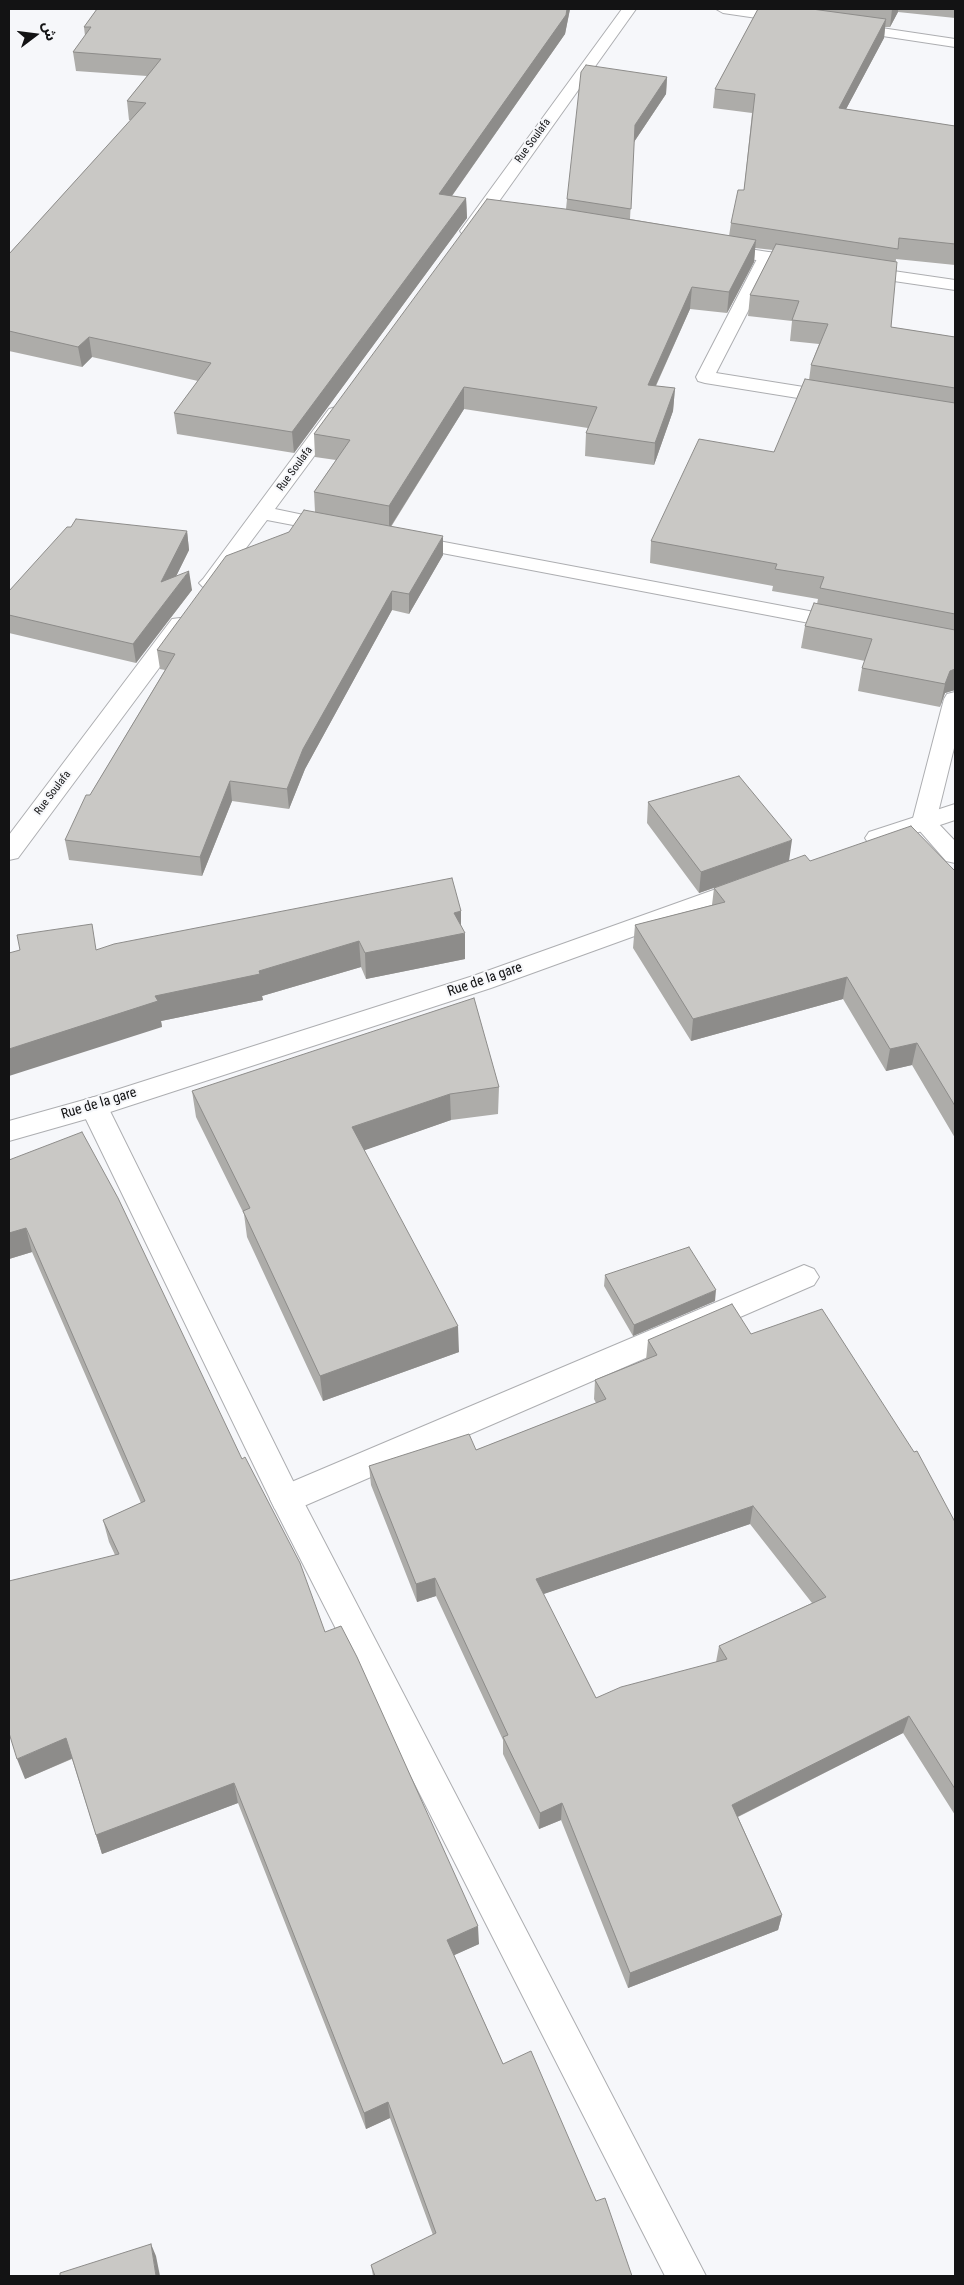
<!DOCTYPE html>
<html>
<head>
<meta charset="utf-8">
<style>
	body { margin:0 }
	#map { position:relative; width:964px; height:2285px; overflow:hidden; background:#f6f7fa; font-family:"Roboto Condensed","Noto Sans Arabic",sans-serif }
	canvas { display:block }
	.frame { position:absolute; inset:0; border:10px solid #131314; pointer-events:none }
	.north { position:absolute; left:10px; top:10px; width:50px; height:50px; -webkit-text-stroke:4px #f6f7fa; paint-order:stroke; rotate:75deg; font-size:14px; font-weight:700; line-height:20px; text-align:center; color:#131314 }
	.north::after { content:''; display:block; margin:auto; width:18px; height:22px; background:#131314; clip-path:polygon(50% 0,100% 100%,50% 72%,0 100%) }
</style>
</head>
<body>
<div id="map">
<canvas width="964" height="2285"></canvas>
<div class="frame"></div>
<div class="north">ش</div>
</div>
<script>
const g = document.querySelector('canvas').getContext('2d');
g.lineJoin = 'round';
const poly = rows => new Path2D(rows.map(r => 'M' + r).join(''));
function trace(path, color, width, dash) { g.strokeStyle = color; g.lineWidth = width; g.lineCap = dash ? 'butt' : 'round'; g.setLineDash(dash || []); g.stroke(path); }
function fillPath(path, color) { g.fillStyle = color; g.fill(path, 'evenodd'); }
function write(font, color, halo, rows, align = 'center') {
  g.font = font + ' "Roboto Condensed",sans-serif'; g.lineWidth = 4; g.setLineDash([]); g.textBaseline = 'middle'; g.strokeStyle = halo; g.fillStyle = color; for (const [text, x, y, turn = 0] of rows) {
    g.save(); g.translate(x, y); g.rotate((+turn || 0) * Math.PI / 180); g.textAlign = isNaN(turn) ? turn : align; if (halo) g.strokeText(text, 0, 0); g.fillText(text, 0, 0); g.restore();
  }
}
const lane = poly([
	[767,252,773,253,776,257,716,373,835,392,842,394,845,398,842,402,835,404,705,383,698,381,696,377,758,257,761,253,767,252],
	[804,1265,814,1269,819,1277,814,1285,297,1509,286,1513,275,1509,270,1499,275,1489,804,1265]
]);
const street = poly([
	[622,9,636,9,475,235,463,235,460,231,463,227,622,9],
	[716,9,751,9,791,15,798,19,791,23,723,13,716,9],
	[848,23,955,39,955,47,843,30,841,27,843,24,848,23],
	[718,244,806,258,812,259,815,263,812,267,806,268,712,253,709,249,712,245,718,244],
	[859,266,955,280,955,290,853,275,850,271,853,267,859,266],
	[336,407,343,409,346,413,275,509,342,523,345,527,342,531,335,533,267,520,217,587,210,589,203,587,199,583,203,579,329,409,336,407],
	[407,535,846,618,854,619,857,624,854,629,846,630,400,545,397,541,400,537,407,535],
	[180,618,188,619,191,624,188,629,18,858,9,860,9,835,172,619,180,618],
	[955,692,955,744,936,821,955,841,955,863,946,861,912,822,944,699,947,694,955,692],
	[94,1097,104,1100,108,1107,297,1489,706,2276,665,2276,275,1509,80,1107,84,1100,94,1097]
]);
const secondary = poly([
	[955,804,955,820,877,846,869,844,865,838,869,832,955,804],
	[747,878,756,880,759,886,756,892,491,988,104,1114,9,1141,9,1121,91,1098,473,976,747,878]
]);
const wall = poly([
	[97,9,570,9,565,34,452,196,466,198,467,218,294,453,177,434,174,413,198,381,92,357,82,367,9,351,9,254,131,120,129,120,127,101,147,76,76,71,73,52,85,36,84,27],
	[758,9,955,9,955,18,898,12,890,27,885,27,884,38,846,109,955,126,955,265,896,259,891,327,955,337,955,691,955,690,945,693,940,707,858,691,862,668,865,661,801,648,805,626,817,604,818,599,772,591,773,586,650,563,651,541,774,452,809,380,811,365,819,344,790,341,792,321,748,316,750,295,773,250,755,248,754,262,727,313,690,309,656,386,675,388,673,411,654,465,585,456,586,433,588,428,464,409,391,527,443,555,409,614,392,610,305,769,289,809,232,801,202,876,69,860,65,840,90,795,165,670,160,669,157,650,289,532,315,512,314,492,336,460,315,457,314,434,566,209,567,199,667,77,666,94,634,142,630,219,729,236,731,223,744,190,752,113,713,108,715,89],
	[187,531,189,550,176,576,192,590,136,663,9,633,9,591],
	[648,802,789,861,810,861,954,870,955,863,955,1138,912,1065,886,1071,843,999,691,1041,633,948,635,925,712,905,714,888,699,893,647,823],
	[461,911,461,925,465,959,366,979,361,967,262,996,263,1000,161,1021,162,1027,97,950],
	[499,1087,498,1114,451,1120,364,1150,459,1352,323,1401,247,1237,244,1214,196,1117,192,1091],
	[9,1160,325,1632,479,1944,454,1955,503,2064,596,2201,632,2276,373,2276,371,2265,433,2235,390,2118,366,2129,238,1803,102,1854,72,1759,25,1779,115,1555,109,1542,103,1520,141,1503,32,1252,9,1259],
	[605,1275,715,1301,633,1336,604,1286],
	[751,1334,955,1522,955,1815,903,1733,738,1817,782,1915,778,1930,628,1988,561,1820,539,1829,503,1754,503,1740,436,1596,417,1602,371,1485,369,1466,476,1450,596,1403,594,1399,595,1380,646,1360,648,1340],
	[750,1524,812,1603,719,1646,716,1662,596,1698,543,1594]
]);
const shadedWall = poly([
	[567,9,570,9,565,34,439,214,439,194],
	[892,9,898,9,898,12,890,27],
	[886,19,884,38,836,128,839,108],
	[667,77,666,94,634,142,635,125],
	[466,198,467,218,294,453,292,432],
	[756,240,754,262,727,313,729,292],
	[692,287,690,309,646,407,648,385],
	[89,337,92,357,82,367,78,347],
	[464,387,464,409,389,529,389,506],
	[675,388,673,411,654,465,655,443],
	[187,531,189,550,164,601,161,582],
	[443,536,443,555,409,614,409,594],
	[189,571,192,590,136,663,133,644],
	[392,591,392,610,305,769,289,809,287,789,303,749],
	[955,669,955,690,945,693,940,707,945,684,950,671],
	[230,781,232,801,202,876,200,857],
	[792,840,789,861,699,893,701,872],
	[461,911,461,934,465,933,465,959,366,979,365,953,454,913],
	[359,941,361,967,262,996,263,1000,161,1021,162,1027,9,1076,9,1049,155,996,259,971],
	[847,977,843,999,691,1041,693,1019],
	[917,1043,912,1065,886,1071,890,1049],
	[450,1094,451,1120,354,1154,352,1127],
	[26,1228,32,1252,9,1259,9,1233],
	[716,1290,715,1301,633,1336,634,1325],
	[458,1326,459,1352,323,1401,320,1376],
	[753,1506,750,1524,535,1597,536,1579],
	[435,1578,436,1596,417,1602,416,1584],
	[909,1716,903,1733,729,1821,732,1805],
	[66,1738,73,1758,25,1779,17,1759],
	[234,1783,238,1803,102,1854,96,1835],
	[562,1803,561,1820,539,1829,540,1813],
	[782,1915,778,1930,628,1988,630,1973],
	[478,1926,479,1944,448,1958,447,1940],
	[388,2102,390,2118,366,2129,364,2113],
	[151,2244,156,2256,160,2276,156,2276]
]);
const building = poly([
	[97,9,567,9,566,15,439,194,466,198,292,432,174,413,211,363,89,337,78,347,9,331,9,254,146,103,127,101,161,59,73,52,91,27,84,27,97,9],
	[758,9,812,9,886,19,839,108,955,126,955,244,899,238,898,249,731,223,738,190,744,190,755,94,715,89,758,9],
	[586,65,667,77,635,125,631,209,567,199,581,72,586,65],
	[487,199,565,209,756,240,729,292,692,287,648,385,675,388,655,443,586,433,597,407,464,387,389,506,314,492,350,440,314,434,487,199],
	[776,244,897,262,891,327,955,337,955,388,811,365,828,324,792,320,799,301,750,295,776,244],
	[805,379,955,403,955,614,820,588,824,577,775,569,777,564,651,541,699,439,774,452,805,379],
	[304,510,443,536,409,594,392,591,303,749,287,789,230,781,200,857,65,840,86,795,90,795,175,654,157,650,226,556,289,532,304,510],
	[76,519,187,531,161,582,189,571,133,644,9,615,9,591,67,527,71,527,76,519],
	[814,603,955,630,955,669,950,671,945,684,862,668,872,639,805,626,814,603],
	[739,776,792,840,701,872,648,802,739,776],
	[911,826,955,871,955,869,955,1106,917,1043,890,1049,847,977,693,1019,635,925,725,902,714,888,805,855,810,861,911,826],
	[452,878,461,911,454,913,465,933,365,953,359,941,259,971,260,974,155,996,158,1001,9,1049,9,953,20,950,17,935,92,924,96,950,114,944,452,878],
	[474,998,499,1087,450,1094,352,1127,458,1326,320,1376,243,1211,250,1208,192,1091,474,998],
	[82,1132,118,1198,242,1459,245,1457,300,1563,325,1632,341,1626,357,1657,478,1926,447,1940,503,2064,531,2051,596,2201,605,2198,632,2276,375,2276,371,2265,436,2233,388,2102,364,2113,234,1783,96,1835,66,1738,17,1759,9,1733,9,1581,119,1554,103,1520,145,1501,26,1228,9,1233,9,1160,82,1132],
	[689,1247,716,1290,634,1325,605,1275,689,1247],
	[732,1304,751,1334,822,1309,914,1452,917,1451,955,1522,955,1789,909,1716,732,1805,782,1915,630,1973,562,1803,540,1813,503,1737,508,1735,435,1578,416,1584,369,1466,469,1434,476,1450,606,1399,595,1380,657,1355,648,1340,732,1304],
	[753,1506,826,1597,719,1646,727,1659,621,1687,596,1698,536,1579,753,1506],
	[151,2244,156,2276,60,2276,60,2273,151,2244]
]);
const farStreetnames = [
	["Rue Soulafa",533,141,-54],
	["Rue Soulafa",295,469,-54],
	["Rue Soulafa",53,793,-53]
];
const streetNames = [
	["Rue de la gare",485,980,-19],
	["Rue de la gare",99,1104,-17]
];
trace(lane, '#adaeb1', 2);
trace(street, '#adaeb1', 2);
trace(secondary, '#adaeb1', 2);
fillPath(lane, '#fff');
fillPath(street, '#fff');
fillPath(secondary, '#fff');
fillPath(wall, '#adaca9');
fillPath(shadedWall, '#8d8c8a');
fillPath(building, '#c9c8c5');
trace(building, '#8d8c8a', 1);
write('11px', '#131314', '#f6f7fa', farStreetnames);
write('14px', '#131314', '#f6f7fa', streetNames);
</script>
</body>
</html>
